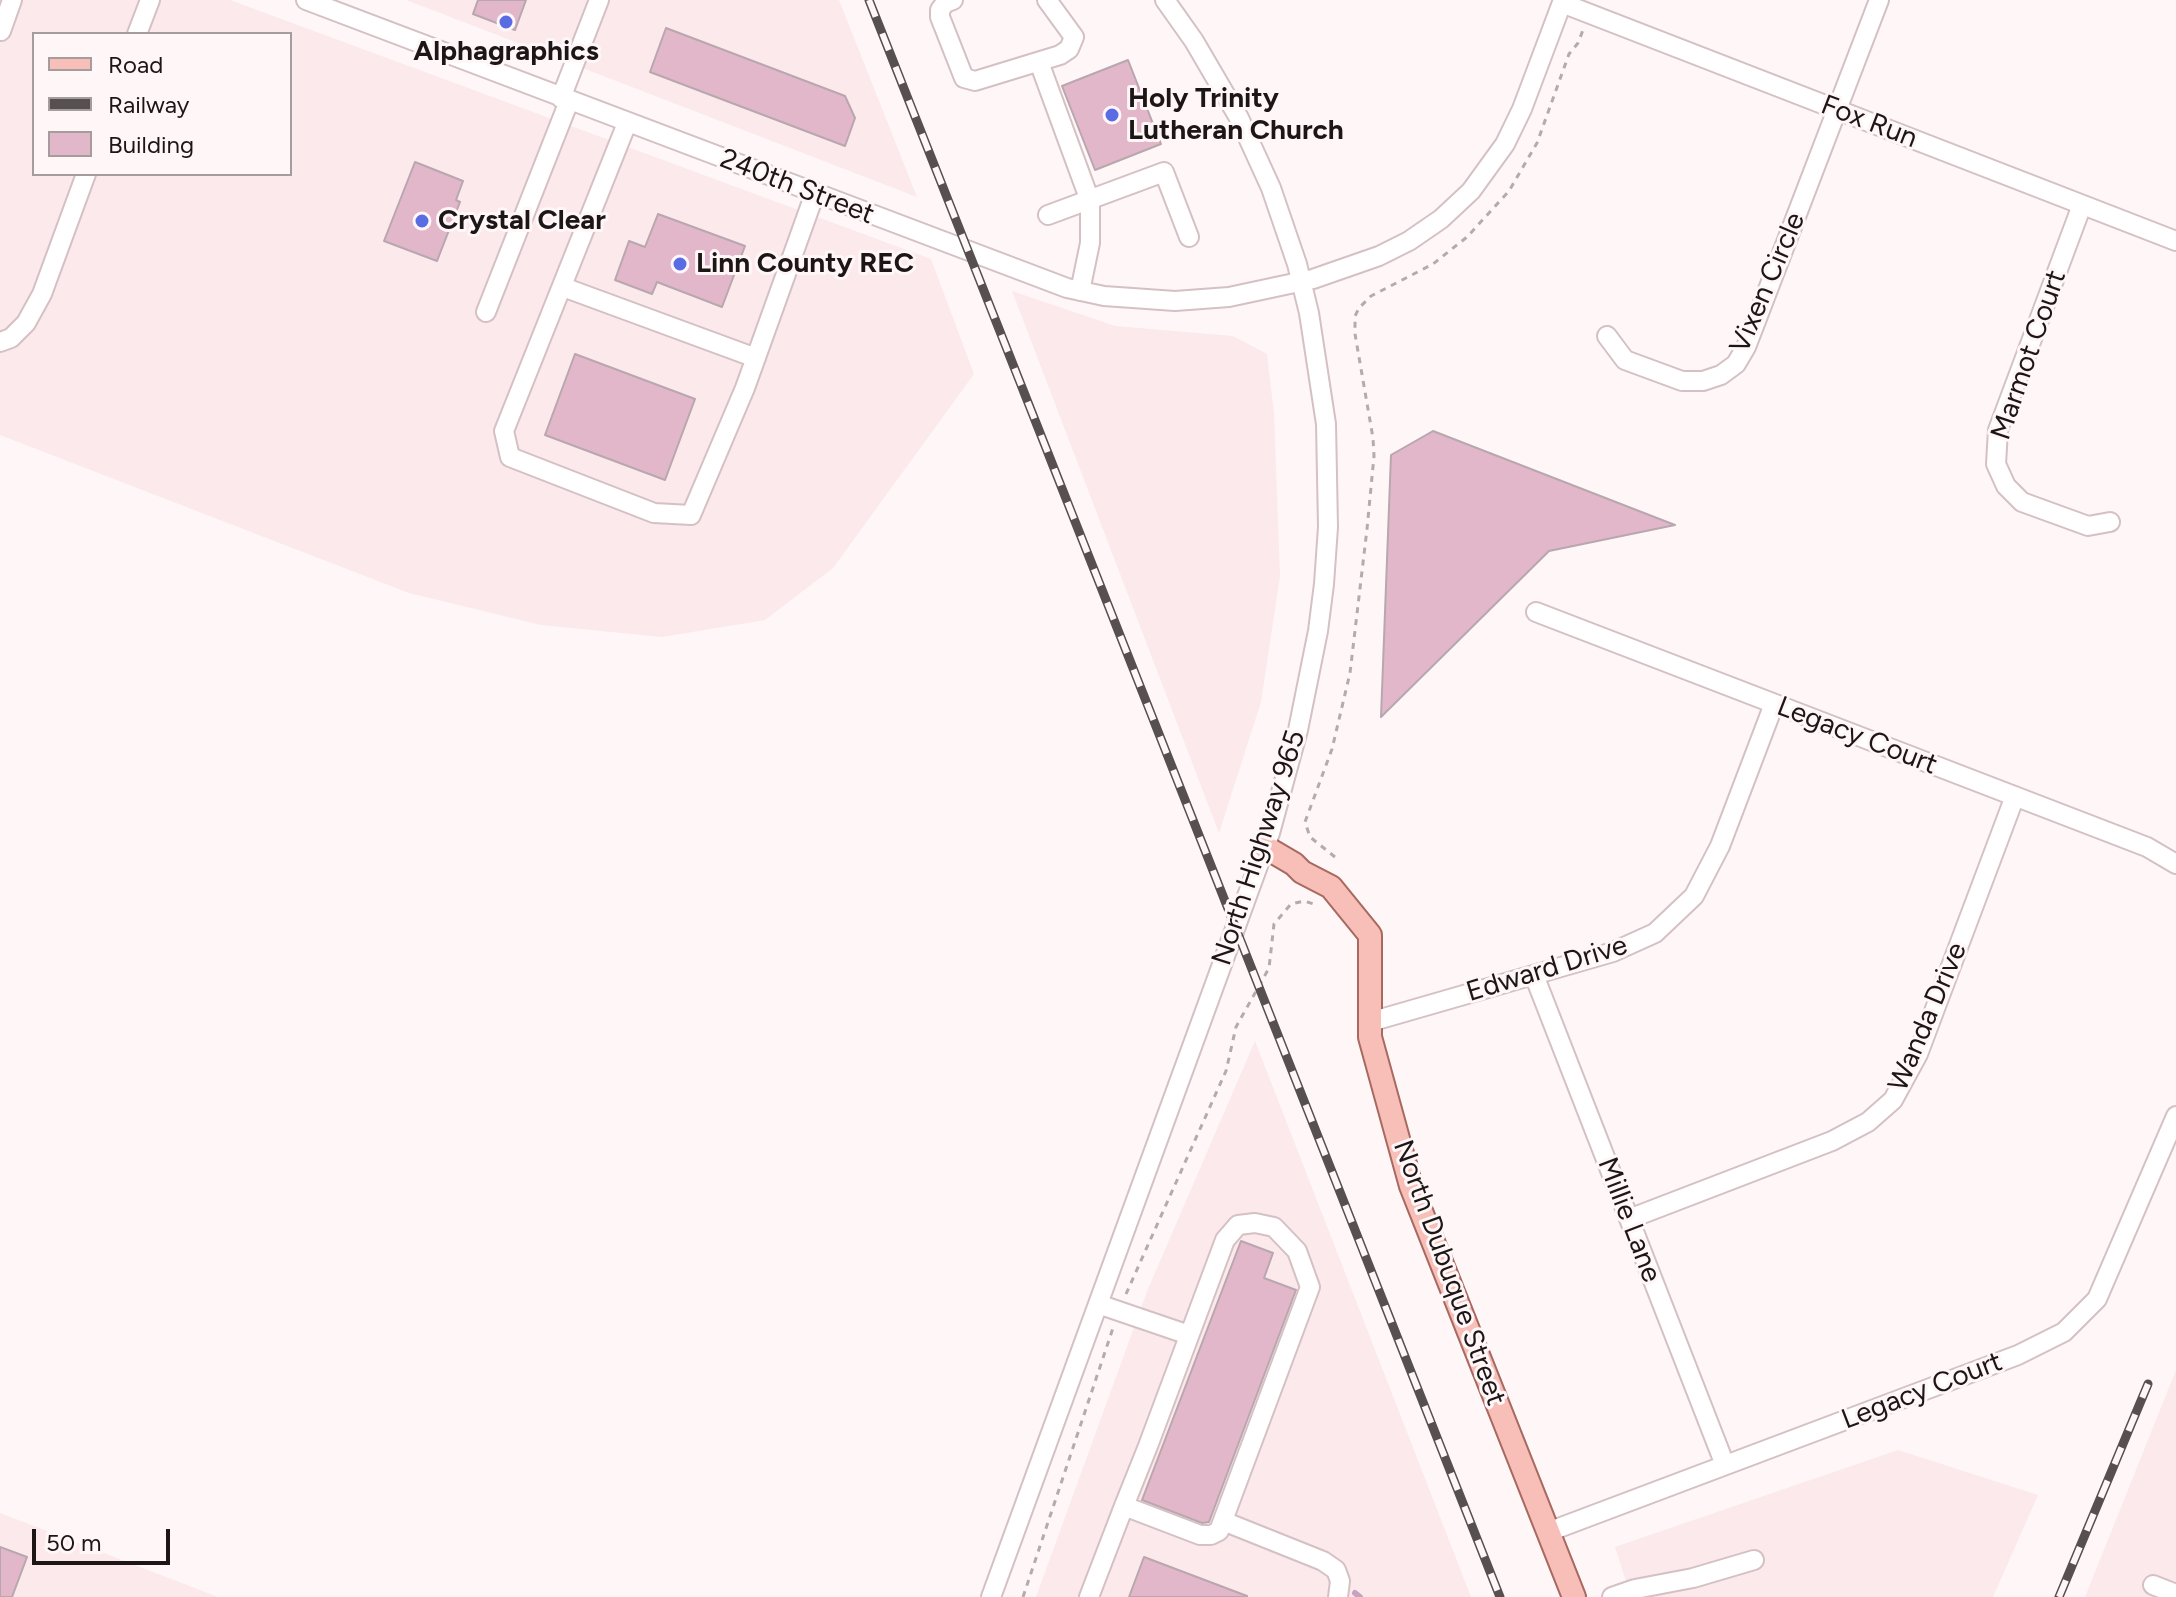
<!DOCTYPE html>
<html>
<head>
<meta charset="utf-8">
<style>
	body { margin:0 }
	#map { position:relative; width:2176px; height:1597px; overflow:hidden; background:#fff6f7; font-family:Figtree,sans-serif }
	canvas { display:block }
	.legend { position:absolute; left:32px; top:32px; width:260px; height:144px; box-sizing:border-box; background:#fff6f7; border:2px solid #a59c9d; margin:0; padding:10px 14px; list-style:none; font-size:24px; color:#1d1617 }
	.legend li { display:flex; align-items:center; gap:16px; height:40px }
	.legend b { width:40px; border:2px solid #a59c9d }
	.scale { position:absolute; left:32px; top:1529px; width:138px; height:36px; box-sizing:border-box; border:4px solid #1d1617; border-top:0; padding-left:10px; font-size:24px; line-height:28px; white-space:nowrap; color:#1d1617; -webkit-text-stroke:6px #fff6f7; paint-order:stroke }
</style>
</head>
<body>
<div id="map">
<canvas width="2176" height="1597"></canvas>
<ul class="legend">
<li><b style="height:10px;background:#f7bfb8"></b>Road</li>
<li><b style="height:10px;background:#575051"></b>Railway</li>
<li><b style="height:22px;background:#e2b7ca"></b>Building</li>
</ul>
<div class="scale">50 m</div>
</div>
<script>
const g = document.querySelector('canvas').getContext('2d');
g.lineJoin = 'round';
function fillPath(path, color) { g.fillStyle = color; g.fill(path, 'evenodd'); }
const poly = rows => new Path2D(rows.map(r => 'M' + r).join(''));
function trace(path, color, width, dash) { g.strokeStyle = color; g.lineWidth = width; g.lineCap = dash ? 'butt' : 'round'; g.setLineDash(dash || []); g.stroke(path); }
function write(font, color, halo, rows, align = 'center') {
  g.font = font + ' Figtree,sans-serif'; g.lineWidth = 6; g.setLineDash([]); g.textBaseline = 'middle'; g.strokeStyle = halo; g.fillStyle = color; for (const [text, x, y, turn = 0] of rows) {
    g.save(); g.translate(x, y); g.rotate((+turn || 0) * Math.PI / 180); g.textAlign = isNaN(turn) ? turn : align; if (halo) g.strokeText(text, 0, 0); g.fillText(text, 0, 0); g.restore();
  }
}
const built = poly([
	[0,0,230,0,931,259,974,374,833,568,765,620,662,637,541,625,409,593,0,435],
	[34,34,290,34,290,174,34,174],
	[406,0,839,0,917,197,435,11],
	[1012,291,1115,326,1233,336,1267,354,1274,414,1280,576,1261,702,1219,833],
	[1255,1041,1471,1597,1036,1597,1148,1289],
	[2176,1370,2176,1597,2085,1597],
	[1898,1450,2038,1495,1993,1597,1631,1597,1615,1547],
	[0,1513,218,1597,0,1597]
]);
const stream = poly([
	[1355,1593,1360,1597]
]);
const building = poly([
	[478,0,526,0,515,30,473,14,478,0],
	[666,28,845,96,855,118,845,146,650,72,666,28],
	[1128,60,1161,144,1095,170,1062,86,1128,60],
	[415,162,463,181,456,200,460,202,437,261,384,241,415,162],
	[658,214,745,246,722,307,657,282,652,294,615,280,629,241,645,247,658,214],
	[575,354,695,399,665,480,545,435,575,354],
	[1433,431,1675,525,1549,551,1381,717,1391,455,1433,431],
	[1241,1241,1273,1253,1264,1278,1296,1290,1209,1522,1202,1523,1142,1500,1241,1241],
	[0,1547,27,1557,12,1597,0,1597,0,1547],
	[1144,1557,1247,1596,1247,1597,1129,1597,1144,1557]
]);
const path = poly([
	[1335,857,1310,837,1305,822,1332,749,1350,673,1367,529,1374,456,1373,438,1355,334,1355,316,1359,308,1371,296,1433,264,1467,237,1509,191,1537,143,1569,54,1578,43,1583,30],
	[1126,1294,1226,1071,1236,1027,1269,968,1274,924,1291,904,1304,901,1317,905],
	[1023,1597,1113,1328]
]);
const minor = poly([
	[306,0,1067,288,1104,296,1175,301,1229,297,1313,279,1379,256,1409,241,1441,219,1471,191,1505,144,1522,109,1563,0],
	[953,0,945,3,940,10,940,17,964,78,975,81,1060,55,1069,49,1074,37,1047,0],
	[1562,3,2176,241],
	[1,31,12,0],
	[137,34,150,0],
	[1039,62,1090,201,1090,243,1080,291],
	[561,98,599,0],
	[627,123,504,431,510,457,654,513,691,515,745,388,815,193],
	[2082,205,1998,430,1996,464,2006,486,2022,502,2088,526,2110,522],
	[1048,215,1164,172,1189,237],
	[563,287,756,358],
	[486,312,569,101],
	[1607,336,1625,360,1682,381,1703,381,1721,375,1736,364,1746,347,1879,0],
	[0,342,11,338,26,323,42,294,86,174],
	[1536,612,2147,847,2176,864],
	[1534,975,1725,1465],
	[1370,1022,1613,952,1655,933,1694,896,1720,846,1774,704],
	[1629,1219,1832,1141,1868,1122,1893,1100,1918,1054,2015,796],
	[1098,1304,1189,1335],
	[1223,1521,1323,1561,1336,1570,1340,1581,1338,1597],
	[1548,1532,2018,1355,2064,1332,2097,1299,2176,1116],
	[2153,1585,2176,1594],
	[991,1597,1270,833,1298,730,1318,631,1324,584,1328,527,1326,424,1309,313,1297,264,1271,188,1239,118,1194,41,1165,0],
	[1089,1597,1124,1506,1148,1446,1225,1240,1238,1225,1255,1223,1274,1227,1297,1251,1310,1287,1219,1531,1211,1535,1200,1535,1124,1506],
	[1612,1597,1635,1589,1693,1578,1754,1560]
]);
const major = poly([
	[1265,847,1294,864,1302,872,1331,887,1370,935,1370,1037,1411,1186,1574,1597]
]);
const rail = poly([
	[869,0,1500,1597],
	[2059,1597,2148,1384]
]);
const markers = [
	[506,22,8,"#5a6ce3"],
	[1112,115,8,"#5a6ce3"],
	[422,221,8,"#5a6ce3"],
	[680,264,8,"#5a6ce3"]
];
const poiNames = [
	["Alphagraphics",506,52,"center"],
	["Holy Trinity",1128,99],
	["Lutheran Church",1128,131],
	["Crystal Clear",438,221],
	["Linn County REC",696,264]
];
const streetNames = [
	["Fox Run",1869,122,21],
	["240th Street",797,187,21],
	["Vixen Circle",1768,283,-67],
	["Marmot Court",2029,355,-71],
	["Legacy Court",1857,736,21],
	["North Highway 965",1259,848,-72],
	["Edward Drive",1547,969,-17],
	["Wanda Drive",1928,1017,-67],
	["Millie Lane",1629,1220,69],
	["North Dubuque Street",1449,1273,70],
	["Legacy Court",1922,1391,-21]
];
fillPath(built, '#fbe9eb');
trace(stream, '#c6a4c1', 6);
fillPath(building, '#e2b7ca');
trace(building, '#b8a7ae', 2);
trace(minor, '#d5c1c3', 22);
trace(major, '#a76960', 26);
trace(path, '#b3abac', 3, [6, 6]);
trace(minor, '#fff', 18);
trace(major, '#f7bfb8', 22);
trace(rail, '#575051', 9);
trace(rail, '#fff6f7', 6, [18]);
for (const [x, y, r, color] of markers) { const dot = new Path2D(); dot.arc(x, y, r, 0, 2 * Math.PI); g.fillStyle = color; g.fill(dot); trace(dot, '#fff6f7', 3); }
write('bold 28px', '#1d1617', '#fff6f7', poiNames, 'left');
write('28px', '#1d1617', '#fff6f7', streetNames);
</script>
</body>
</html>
